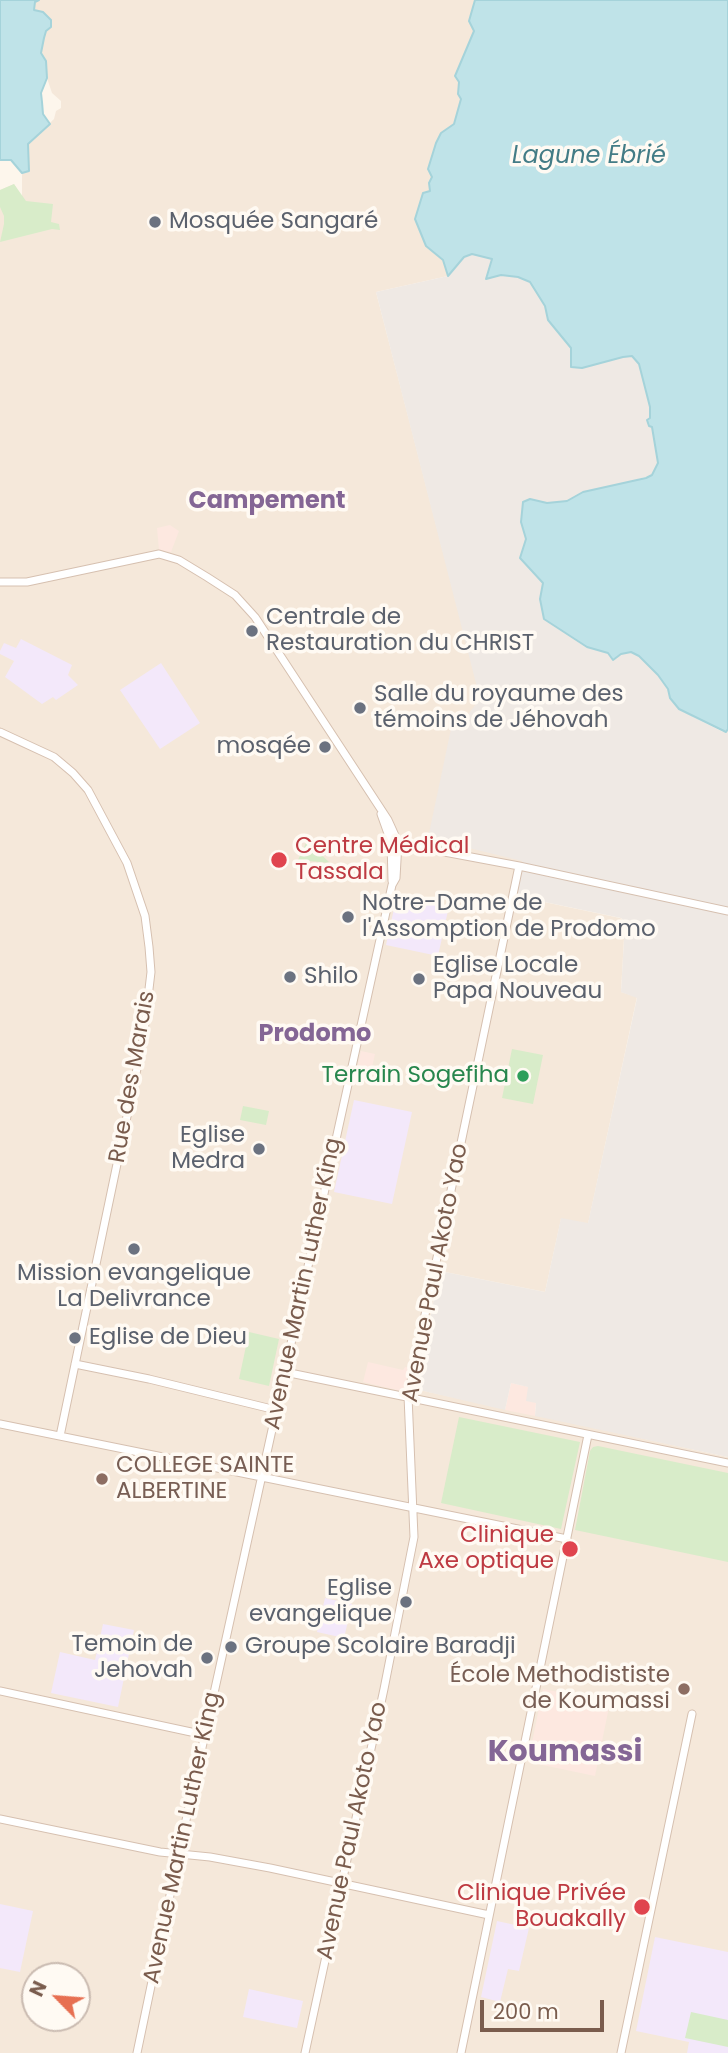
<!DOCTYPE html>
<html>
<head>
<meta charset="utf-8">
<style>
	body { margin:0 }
	#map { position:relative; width:728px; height:2053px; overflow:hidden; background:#fdf6ec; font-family:Poppins,sans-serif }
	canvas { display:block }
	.north { position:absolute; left:21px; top:1962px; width:70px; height:70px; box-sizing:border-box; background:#fffaf3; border:2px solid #cabbb1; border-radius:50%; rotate:295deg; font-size:19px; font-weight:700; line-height:28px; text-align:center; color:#7a5c4d }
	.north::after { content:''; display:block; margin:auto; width:24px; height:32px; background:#e76f51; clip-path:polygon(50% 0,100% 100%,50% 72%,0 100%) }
	.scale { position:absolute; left:480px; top:2000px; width:124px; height:32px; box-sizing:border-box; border:4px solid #7a5c4d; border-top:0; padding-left:9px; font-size:21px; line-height:24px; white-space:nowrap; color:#7a5c4d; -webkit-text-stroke:5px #fffaf3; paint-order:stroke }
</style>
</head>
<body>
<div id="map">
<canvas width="728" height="2053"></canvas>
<div class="north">N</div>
<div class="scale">200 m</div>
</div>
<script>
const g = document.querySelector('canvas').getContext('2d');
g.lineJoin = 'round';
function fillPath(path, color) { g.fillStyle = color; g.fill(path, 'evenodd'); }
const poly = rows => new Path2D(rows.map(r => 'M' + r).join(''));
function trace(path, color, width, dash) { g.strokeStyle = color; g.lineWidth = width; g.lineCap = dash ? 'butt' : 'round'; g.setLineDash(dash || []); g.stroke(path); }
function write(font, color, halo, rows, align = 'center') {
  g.font = font + ' Poppins,sans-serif'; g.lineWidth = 7; g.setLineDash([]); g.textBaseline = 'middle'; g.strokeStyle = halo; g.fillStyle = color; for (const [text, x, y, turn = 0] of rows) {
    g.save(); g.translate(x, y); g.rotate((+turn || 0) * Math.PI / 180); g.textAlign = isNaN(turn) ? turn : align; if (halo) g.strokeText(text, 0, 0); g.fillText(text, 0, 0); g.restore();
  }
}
const residential = poly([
	[39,0,475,0,469,21,474,31,466,53,458,94,461,99,454,125,441,133,428,169,433,177,426,246,443,261,448,276,376,292,481,699,460,725,523,861,516,896,620,918,625,921,621,992,637,997,588,1224,561,1219,545,1292,440,1271,415,1389,728,1457,728,2053,0,2053,0,190,14,184,22,197,22,173,28,170,28,144,54,119,56,111,61,108,61,101,52,93,47,78,41,53,46,31,37,12,34,10,35,2],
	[35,1976,77,1976,77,2018,35,2018]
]);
const commercial = poly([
	[170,525,179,531,171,552,159,550,157,528],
	[361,1051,375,1054,371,1072,357,1069],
	[368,1362,403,1370,405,1367,411,1368,405,1392,363,1382],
	[511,1383,529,1387,536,1403,535,1416,505,1410],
	[543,1689,610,1702,595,1776,528,1762]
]);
const industrial = poly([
	[472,254,492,258,486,279,501,275,518,277,530,282,545,306,548,320,571,348,571,367,582,368,623,357,632,356,639,364,650,407,658,463,652,475,604,489,583,492,567,501,547,503,530,499,521,522,526,539,520,558,543,583,540,599,544,619,587,647,608,653,613,660,621,654,631,652,639,656,658,675,668,689,670,698,693,717,723,732,728,729,728,1457,535,1416,536,1403,526,1401,528,1387,511,1383,505,1410,415,1389,440,1271,545,1292,561,1218,588,1223,637,998,621,992,625,922,621,918,516,896,522,861,428,838,451,729,460,725,480,699,376,292,448,276,464,257]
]);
const education = poly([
	[21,639,72,665,68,675,78,685,56,700,53,697,42,704,5,677,14,661,0,654,0,651,4,643,16,648],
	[161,663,200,723,160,749,120,690],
	[397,895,449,906,438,956,386,945],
	[354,1100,412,1112,392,1204,334,1192],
	[325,1598,352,1604,344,1638,317,1632],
	[103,1624,134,1630,118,1707,51,1693,60,1652,95,1660],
	[0,1904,33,1911,20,1972,0,1968],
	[497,1921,529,1928,519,1971,508,1969,500,2002,481,1997],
	[655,1937,728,1952,728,2053,687,2053,689,2042,636,2031],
	[249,1989,303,2001,297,2028,243,2017]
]);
const green = poly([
	[14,184,26,201,53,204,51,222,59,224,60,230,52,229,0,242,4,224,4,216,0,207,0,190],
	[307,841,330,863,298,860],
	[512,1049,543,1055,533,1104,502,1098],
	[243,1106,269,1111,266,1125,240,1120],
	[249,1332,279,1339,269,1386,239,1379],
	[459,1417,580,1442,561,1529,441,1503],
	[598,1446,728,1473,728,1562,575,1530,590,1451,593,1447],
	[691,2012,728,2020,728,2047,685,2038]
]);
const water = poly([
	[0,0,39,0,35,2,34,10,43,12,51,20,51,27,46,31,44,38,41,53,46,61,47,78,41,93,42,102,43,114,50,124,28,144,29,171,22,173,11,160,0,160,0,0],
	[475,0,728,0,728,729,726,732,679,709,670,698,668,689,658,675,639,656,631,652,621,654,613,660,608,653,587,647,544,619,540,599,543,583,520,558,526,539,521,522,523,502,530,499,547,503,567,501,583,492,646,478,652,475,658,463,652,427,649,426,647,420,650,418,650,407,639,364,632,356,623,357,582,368,571,367,571,348,548,320,545,306,530,282,518,277,501,275,486,279,492,259,472,254,464,257,448,276,443,260,426,246,415,219,423,193,430,191,429,183,432,177,428,169,436,143,441,133,454,124,461,99,458,94,459,82,455,76,474,31,469,21,475,0]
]);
const secondary = poly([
	[0,582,27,582,159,554,179,560,207,577,235,595,255,617,388,820,398,842,396,878,392,885,179,1852,137,2053],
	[0,732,54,757,73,773,88,790,127,863,145,916,149,947,151,972,143,1040,60,1436],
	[381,814,391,842,392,881],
	[391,842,519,866,728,911],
	[75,1364,149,1379,276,1410],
	[285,1372,728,1463],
	[0,1424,567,1539],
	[0,1691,205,1735],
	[0,1819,160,1852,210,1857,270,1868,489,1915],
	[305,2053,384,1689,414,1537,408,1396,519,866],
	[461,2053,588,1435],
	[621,2053,692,1714]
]);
const markers = [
	[155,222,7,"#6b7280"],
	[252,631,7,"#6b7280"],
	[360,708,7,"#6b7280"],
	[325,747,7,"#6b7280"],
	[279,860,9,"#e0444e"],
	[348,917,7,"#6b7280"],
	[290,977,7,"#6b7280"],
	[419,979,7,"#6b7280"],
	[523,1076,7,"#2e9e5b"],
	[259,1149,7,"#6b7280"],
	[134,1249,7,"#6b7280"],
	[75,1338,7,"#6b7280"],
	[102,1479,7,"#8d6e63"],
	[570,1549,9,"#e0444e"],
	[406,1602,7,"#6b7280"],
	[231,1647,7,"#6b7280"],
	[207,1658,7,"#6b7280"],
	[684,1689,7,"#8d6e63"],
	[642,1907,9,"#e0444e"]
];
const worshipNames = [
	["Mosquée Sangaré",169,222],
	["Centrale de",266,618],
	["Restauration du CHRIST",266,644],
	["Salle du royaume des",374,695],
	["témoins de Jéhovah",374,721],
	["mosqée",311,747,"right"],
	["Notre-Dame de",362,904],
	["l'Assomption de Prodomo",362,930],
	["Eglise Locale",433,966],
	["Papa Nouveau",433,992],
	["Shilo",304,977],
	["Eglise",245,1136,"right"],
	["Medra",245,1162,"right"],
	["Mission evangelique",134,1274,"center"],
	["La Delivrance",134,1300,"center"],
	["Eglise de Dieu",89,1338],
	["Eglise",392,1589,"right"],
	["evangelique",392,1615,"right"],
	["Temoin de",193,1645,"right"],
	["Jehovah",193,1671,"right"],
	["Groupe Scolaire Baradji",245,1647]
];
const healthNames = [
	["Centre Médical",295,847,"left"],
	["Tassala",295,873,"left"],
	["Clinique",554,1536],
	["Axe optique",554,1562],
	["Clinique Privée",626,1894],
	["Bouakally",626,1920]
];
const leisureNames = [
	["Terrain Sogefiha",509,1076]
];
const streetNames = [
	["Rue des Marais",133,1077,-80],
	["Avenue Paul Akoto Yao",436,1273,-79],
	["Avenue Martin Luther King",304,1284,-78],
	["Avenue Paul Akoto Yao",353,1831,-78],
	["Avenue Martin Luther King",183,1838,-78]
];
const educationNames = [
	["COLLEGE SAINTE",116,1466],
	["ALBERTINE",116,1492],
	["École Methodististe",670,1676,"right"],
	["de Koumassi",670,1702,"right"]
];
const waterNames = [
	["Lagune Ébrié",589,157]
];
const neighbourhoodNames = [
	["Campement",267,502],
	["Prodomo",315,1035]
];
const districtNames = [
	["Koumassi",565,1753]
];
fillPath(residential, '#f5e8da');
fillPath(commercial, '#fde8e0');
fillPath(industrial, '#efe9e4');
fillPath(education, '#f3e8fa');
fillPath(green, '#d8ecc9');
fillPath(water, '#bfe3e8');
trace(water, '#a5d3da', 2);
trace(secondary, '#d6c0b0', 9);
trace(secondary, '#fff', 7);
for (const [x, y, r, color] of markers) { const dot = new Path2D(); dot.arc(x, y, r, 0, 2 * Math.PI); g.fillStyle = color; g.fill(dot); trace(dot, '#fffaf3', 2.5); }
write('23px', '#5b616d', '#fffaf3', worshipNames, 'left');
write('23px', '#be3a42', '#fffaf3', healthNames, 'right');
write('23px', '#27864d', '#fffaf3', leisureNames, 'right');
write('23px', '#7a5c4d', '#fffaf3', streetNames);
write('23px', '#785e54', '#fffaf3', educationNames, 'left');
write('italic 24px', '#437c86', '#fffaf3', waterNames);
write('bold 24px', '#846695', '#fffaf3', neighbourhoodNames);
write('bold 30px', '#846695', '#fffaf3', districtNames);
</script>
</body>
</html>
